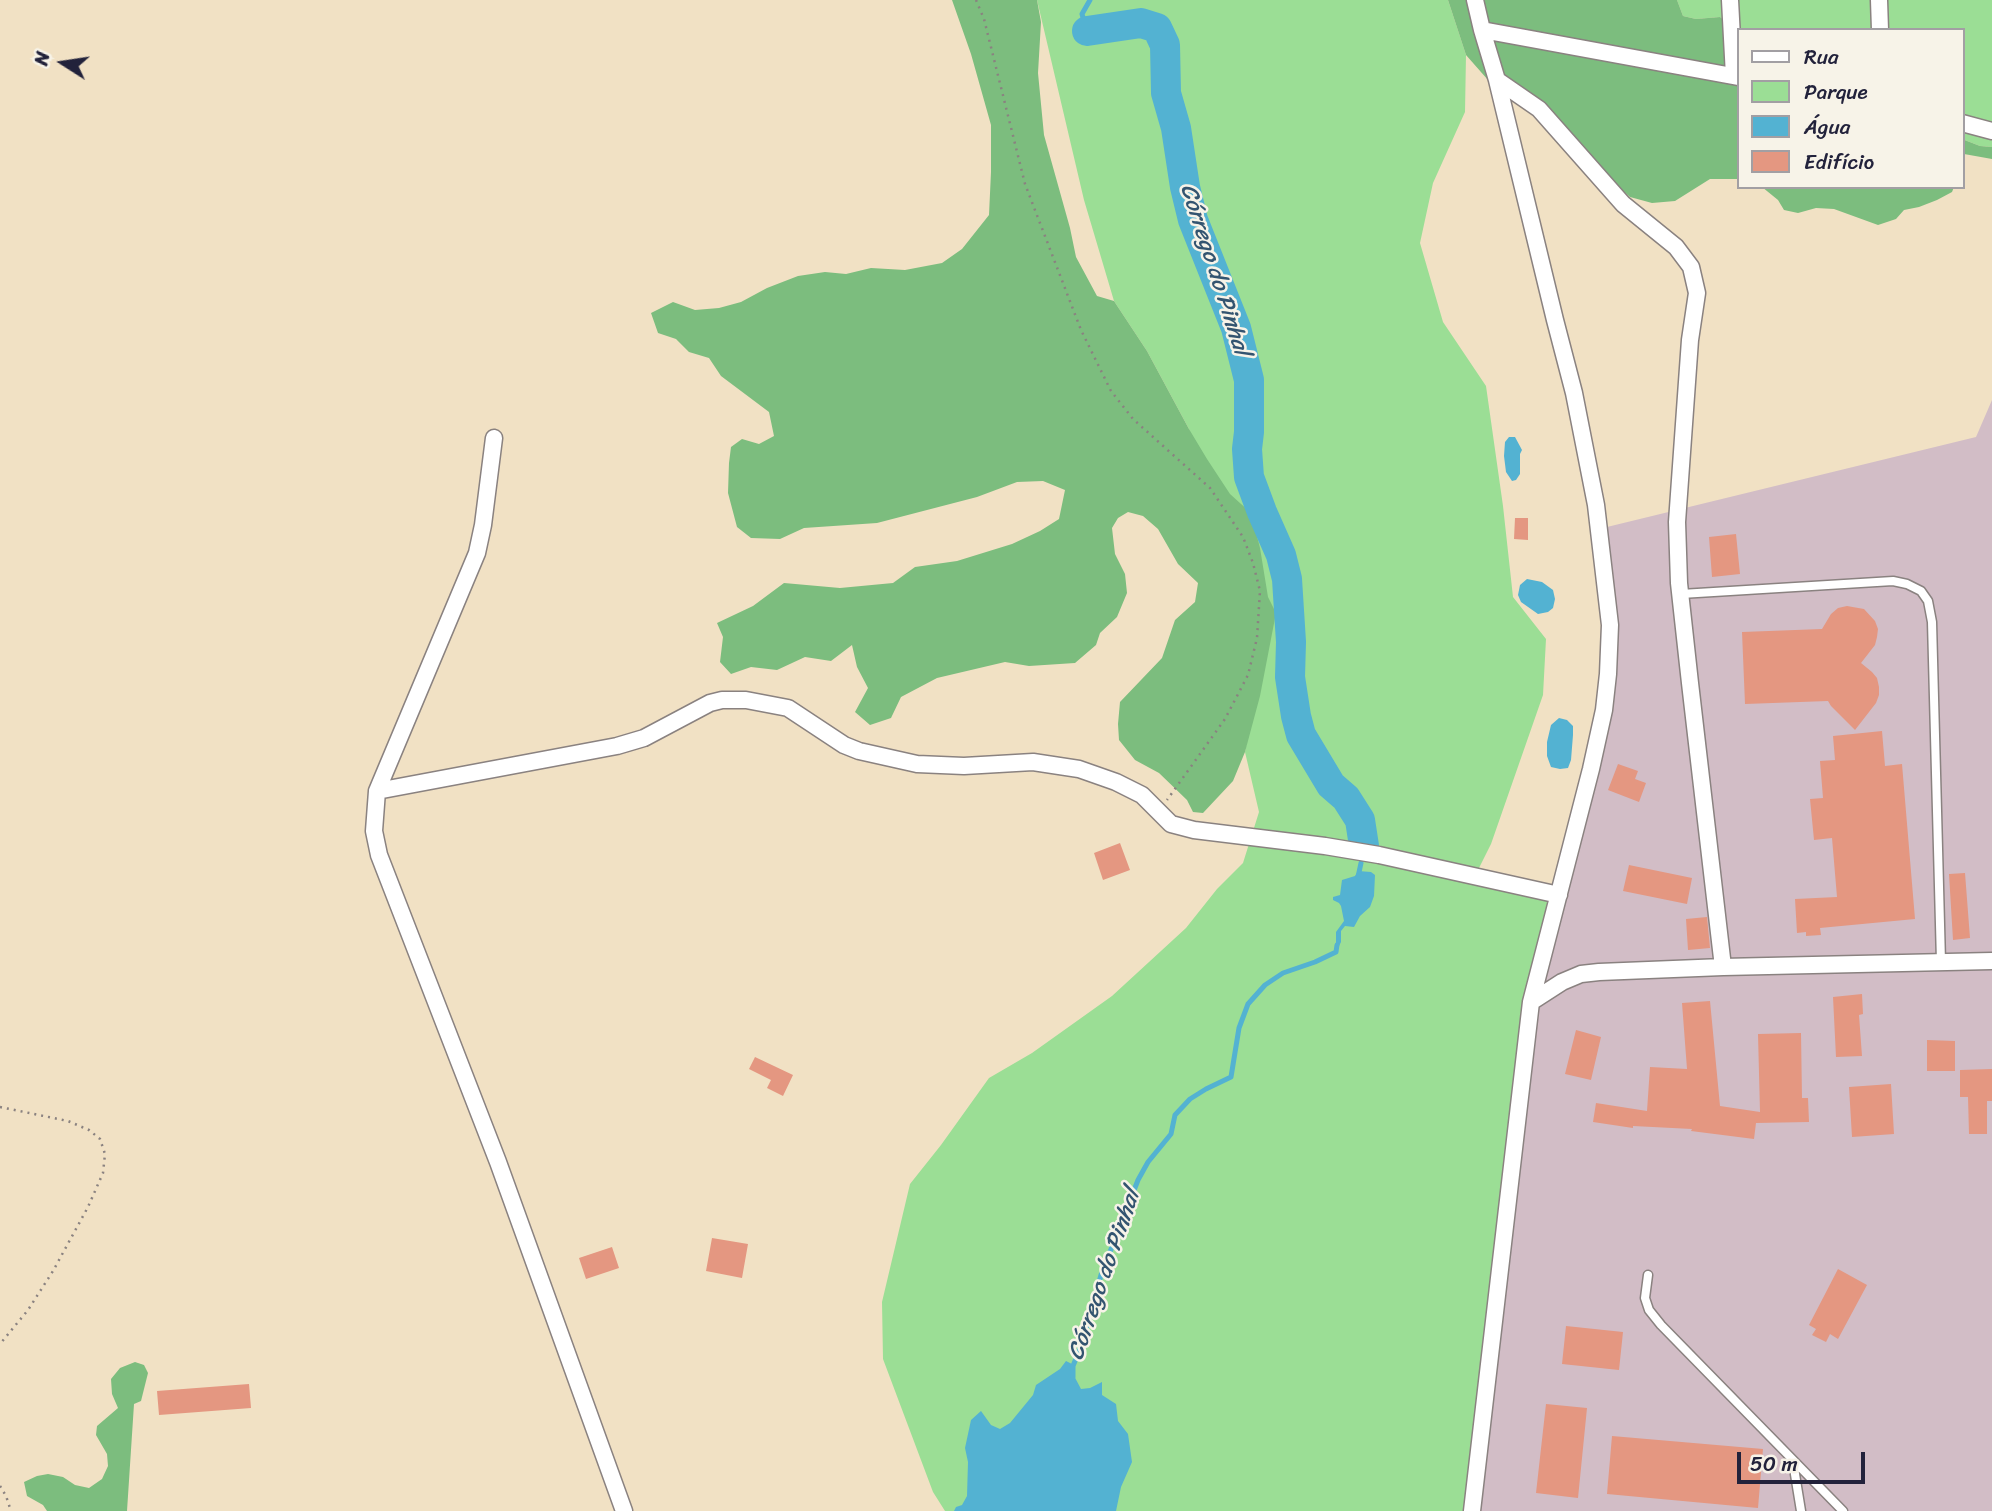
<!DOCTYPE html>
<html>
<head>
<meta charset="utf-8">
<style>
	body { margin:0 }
	#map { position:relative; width:1992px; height:1511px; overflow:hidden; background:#f1e1c4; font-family:Sriracha,sans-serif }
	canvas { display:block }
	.legend { position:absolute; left:1737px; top:28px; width:228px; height:161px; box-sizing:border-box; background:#f7f3e8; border:2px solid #a29fa3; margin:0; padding:9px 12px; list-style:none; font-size:21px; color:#22223b }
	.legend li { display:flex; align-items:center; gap:14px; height:35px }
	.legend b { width:35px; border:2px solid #a29fa3 }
	.north { position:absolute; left:28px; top:28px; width:70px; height:70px; -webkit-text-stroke:5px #f7f3e8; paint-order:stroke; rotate:282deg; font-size:19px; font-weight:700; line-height:28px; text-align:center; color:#22223b }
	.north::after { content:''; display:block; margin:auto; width:24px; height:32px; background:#22223b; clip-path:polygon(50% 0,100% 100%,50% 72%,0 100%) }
	.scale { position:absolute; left:1737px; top:1452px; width:128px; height:32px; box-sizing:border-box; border:4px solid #22223b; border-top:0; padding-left:9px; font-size:21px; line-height:24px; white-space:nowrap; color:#22223b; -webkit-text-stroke:5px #f7f3e8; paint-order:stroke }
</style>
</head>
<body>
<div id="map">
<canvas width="1992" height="1511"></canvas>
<ul class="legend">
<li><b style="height:9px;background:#fff"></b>Rua</li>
<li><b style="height:19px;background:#9bde95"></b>Parque</li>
<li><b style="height:19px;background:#53b2d2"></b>Água</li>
<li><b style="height:19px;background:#e49781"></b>Edifício</li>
</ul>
<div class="north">N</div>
<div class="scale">50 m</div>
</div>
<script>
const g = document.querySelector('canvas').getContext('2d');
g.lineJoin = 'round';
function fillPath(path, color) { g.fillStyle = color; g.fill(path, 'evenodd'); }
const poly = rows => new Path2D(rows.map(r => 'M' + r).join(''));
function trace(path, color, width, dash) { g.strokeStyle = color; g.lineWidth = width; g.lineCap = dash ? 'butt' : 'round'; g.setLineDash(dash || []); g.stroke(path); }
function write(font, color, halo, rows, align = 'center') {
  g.font = font + ' Sriracha,sans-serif'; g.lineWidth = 5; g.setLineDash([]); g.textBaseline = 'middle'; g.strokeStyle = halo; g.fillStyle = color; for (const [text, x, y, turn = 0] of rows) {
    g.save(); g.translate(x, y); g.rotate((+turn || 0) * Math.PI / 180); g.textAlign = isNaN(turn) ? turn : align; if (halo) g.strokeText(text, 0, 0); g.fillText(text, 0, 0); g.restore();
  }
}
const industrial = poly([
	[1992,400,1992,1511,1477,1511,1536,1015,1598,759,1610,560,1607,527,1976,437]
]);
const green = poly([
	[1037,0,1448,0,1466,55,1465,112,1433,183,1420,243,1443,322,1486,386,1503,506,1513,597,1546,639,1543,695,1491,844,1473,880,1563,899,1537,994,1477,1511,945,1511,933,1492,883,1359,882,1302,910,1184,941,1145,989,1078,1032,1053,1112,996,1186,928,1217,889,1243,863,1259,812,1245,752,1252,713,1189,429,1147,351,1114,301,1084,200],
	[1677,0,1992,0,1992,147,1980,146,1962,139,1962,30,1738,30,1720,17,1696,19,1683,16]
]);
const forest = poly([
	[952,0,1037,0,1041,22,1038,73,1044,135,1070,228,1076,257,1097,296,1114,301,1147,351,1189,429,1207,459,1230,494,1251,513,1260,548,1268,597,1276,613,1260,696,1245,752,1233,781,1203,813,1193,812,1187,800,1159,773,1135,760,1119,740,1118,724,1120,702,1162,658,1175,620,1195,602,1198,583,1178,564,1158,529,1143,516,1128,512,1118,518,1112,528,1115,554,1125,574,1127,593,1117,617,1100,633,1096,645,1075,663,1029,666,1005,662,937,678,901,697,891,718,870,725,855,712,868,688,857,667,852,645,831,661,805,657,777,670,751,667,731,674,720,662,723,637,717,623,753,606,784,583,840,588,893,583,915,567,957,561,1012,544,1040,531,1059,519,1065,490,1043,481,1017,482,977,497,877,523,804,528,780,539,751,538,737,527,728,493,729,463,731,447,742,439,759,444,774,436,769,412,721,376,709,358,689,352,676,339,658,333,651,313,673,302,695,310,719,308,741,302,767,288,798,276,825,272,846,274,871,268,905,270,942,263,962,249,989,215,991,172,991,125,971,54],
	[1448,0,1677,0,1683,16,1696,19,1720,17,1738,30,1738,179,1710,179,1675,201,1652,203,1630,197,1543,121,1488,80,1466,55],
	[1962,139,1980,146,1992,147,1992,159,1964,154,1962,156],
	[1762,187,1954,187,1952,192,1937,200,1919,207,1904,210,1896,219,1878,225,1834,209,1816,208,1798,213,1784,210,1778,200],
	[135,1362,144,1365,148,1373,141,1401,134,1404,127,1511,47,1511,43,1505,27,1496,24,1482,37,1476,48,1474,63,1477,75,1485,89,1488,102,1479,108,1466,107,1454,96,1435,97,1426,118,1408,112,1394,111,1379,120,1368]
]);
const water = poly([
	[1509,437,1515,437,1522,450,1520,454,1520,474,1516,480,1512,481,1506,472,1504,456,1505,442],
	[1527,579,1542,582,1553,590,1555,599,1553,608,1548,612,1538,614,1521,602,1518,595,1520,585],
	[1559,718,1567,720,1573,726,1573,735,1571,760,1568,768,1560,769,1551,767,1547,756,1547,742,1551,725],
	[1358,871,1371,872,1375,875,1374,896,1370,907,1360,916,1354,927,1345,926,1341,931,1341,942,1336,952,1336,932,1344,921,1341,906,1339,903,1333,900,1333,897,1340,895,1342,880,1355,876],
	[1066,1361,1072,1364,1072,1372,1081,1389,1090,1388,1102,1382,1102,1395,1116,1404,1118,1421,1128,1434,1132,1462,1121,1487,1116,1511,954,1511,956,1507,962,1505,967,1496,968,1462,965,1448,971,1420,981,1411,991,1425,1000,1429,1010,1423,1033,1395,1036,1385,1060,1369]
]);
const stream = poly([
	[1087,31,1082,14,1090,0],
	[1358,877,1361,863],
	[1073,1377,1073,1366,1083,1341,1101,1275,1138,1180,1148,1162,1171,1134,1175,1115,1190,1099,1206,1089,1231,1077,1239,1028,1248,1004,1265,985,1283,973,1315,962,1336,952,1337,945]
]);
const river = poly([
	[1087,31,1141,23,1157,28,1165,45,1166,93,1176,128,1185,187,1193,220,1236,328,1249,380,1249,432,1247,449,1249,477,1262,512,1281,555,1287,579,1291,642,1290,677,1296,716,1301,735,1331,785,1346,798,1360,820,1364,846]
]);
const building = poly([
	[1515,518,1528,518,1528,540,1514,539],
	[1736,534,1740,574,1712,577,1709,537],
	[1847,606,1864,609,1875,621,1878,629,1877,637,1875,645,1861,663,1872,672,1877,678,1879,687,1879,695,1876,703,1855,730,1831,706,1828,701,1745,704,1742,632,1822,629,1831,614,1838,608],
	[1882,731,1885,766,1902,764,1915,919,1820,928,1821,935,1806,936,1806,932,1797,933,1795,899,1837,897,1832,838,1814,840,1810,799,1823,798,1820,761,1835,760,1833,736],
	[1618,764,1638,771,1635,779,1646,783,1639,802,1608,790],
	[1120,843,1130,870,1103,880,1094,853],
	[1629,865,1692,878,1687,904,1623,891],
	[1965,873,1970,938,1953,940,1949,874],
	[1707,917,1710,948,1688,950,1686,919],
	[1862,994,1863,1014,1859,1015,1862,1056,1836,1057,1833,997],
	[1710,1001,1720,1106,1760,1112,1758,1034,1801,1033,1802,1098,1808,1098,1809,1122,1756,1123,1754,1139,1691,1131,1692,1129,1633,1126,1633,1128,1593,1122,1596,1103,1647,1111,1650,1067,1687,1069,1682,1003],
	[1576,1030,1601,1037,1591,1080,1565,1074],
	[1927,1040,1955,1041,1955,1071,1927,1071],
	[755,1057,793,1075,783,1096,767,1088,771,1080,749,1069],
	[1992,1069,1992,1101,1987,1101,1987,1134,1969,1134,1968,1097,1960,1097,1960,1070],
	[1891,1084,1894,1134,1852,1137,1849,1087],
	[712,1238,748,1244,742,1278,706,1271],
	[612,1247,619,1268,586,1279,579,1258],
	[1838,1269,1867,1285,1838,1339,1830,1334,1826,1342,1812,1335,1816,1329,1809,1325],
	[1566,1326,1623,1332,1619,1370,1562,1364],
	[249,1384,251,1408,159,1415,157,1391],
	[1546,1404,1587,1408,1578,1498,1536,1493],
	[1612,1436,1763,1449,1758,1508,1607,1494]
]);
const path = poly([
	[976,0,984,19,1025,184,1081,330,1111,391,1133,419,1210,488,1243,537,1253,563,1260,591,1257,638,1248,675,1225,719,1167,800],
	[0,1107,68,1121,89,1130,100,1139,105,1154,103,1173,88,1207,53,1271,28,1310,0,1344],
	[0,1486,6,1496,11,1511]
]);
const service = poly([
	[1681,594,1893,581,1907,584,1921,591,1928,601,1932,622,1941,962],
	[1648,1275,1645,1298,1649,1310,1661,1325,1843,1511],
	[1793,1462,1801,1511]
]);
const minor = poly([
	[1730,0,1734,76],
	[1879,0,1880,30],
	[1482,30,1738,77],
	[1497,80,1539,109,1623,204,1676,247,1691,267,1697,293,1690,340,1677,522,1679,583,1690,683,1723,967],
	[1962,123,1992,131],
	[494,438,483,525,477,553,377,791,374,831,379,855,498,1162,624,1511],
	[377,791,617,746,644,738,710,703,722,700,746,700,788,708,844,745,859,751,917,764,964,766,1033,762,1079,769,1116,782,1142,795,1171,824,1194,830,1325,846,1379,855,1559,895],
	[1531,1002,1562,982,1581,974,1599,972,1723,967,1992,961],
	[1472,1511,1531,1002,1591,769,1604,710,1608,674,1610,625,1596,505,1574,393,1555,320,1497,80,1482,30,1475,0]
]);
const waterNames = [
	["Córrego do Pinhal",1214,270,72],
	["Córrego do Pinhal",1105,1275,-71]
];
fillPath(industrial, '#d2bdc6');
fillPath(green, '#9bde95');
fillPath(forest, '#7cbd7e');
fillPath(water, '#53b2d2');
trace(stream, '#53b2d2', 5);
trace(river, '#53b2d2', 30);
fillPath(building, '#e49781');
trace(service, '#8a8280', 11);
trace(minor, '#8a8280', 19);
trace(path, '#8a8280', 2.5, [2, 5]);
trace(service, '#fff', 8);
trace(minor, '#fff', 16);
write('italic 23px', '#335470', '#f7f3e8', waterNames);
</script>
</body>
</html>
